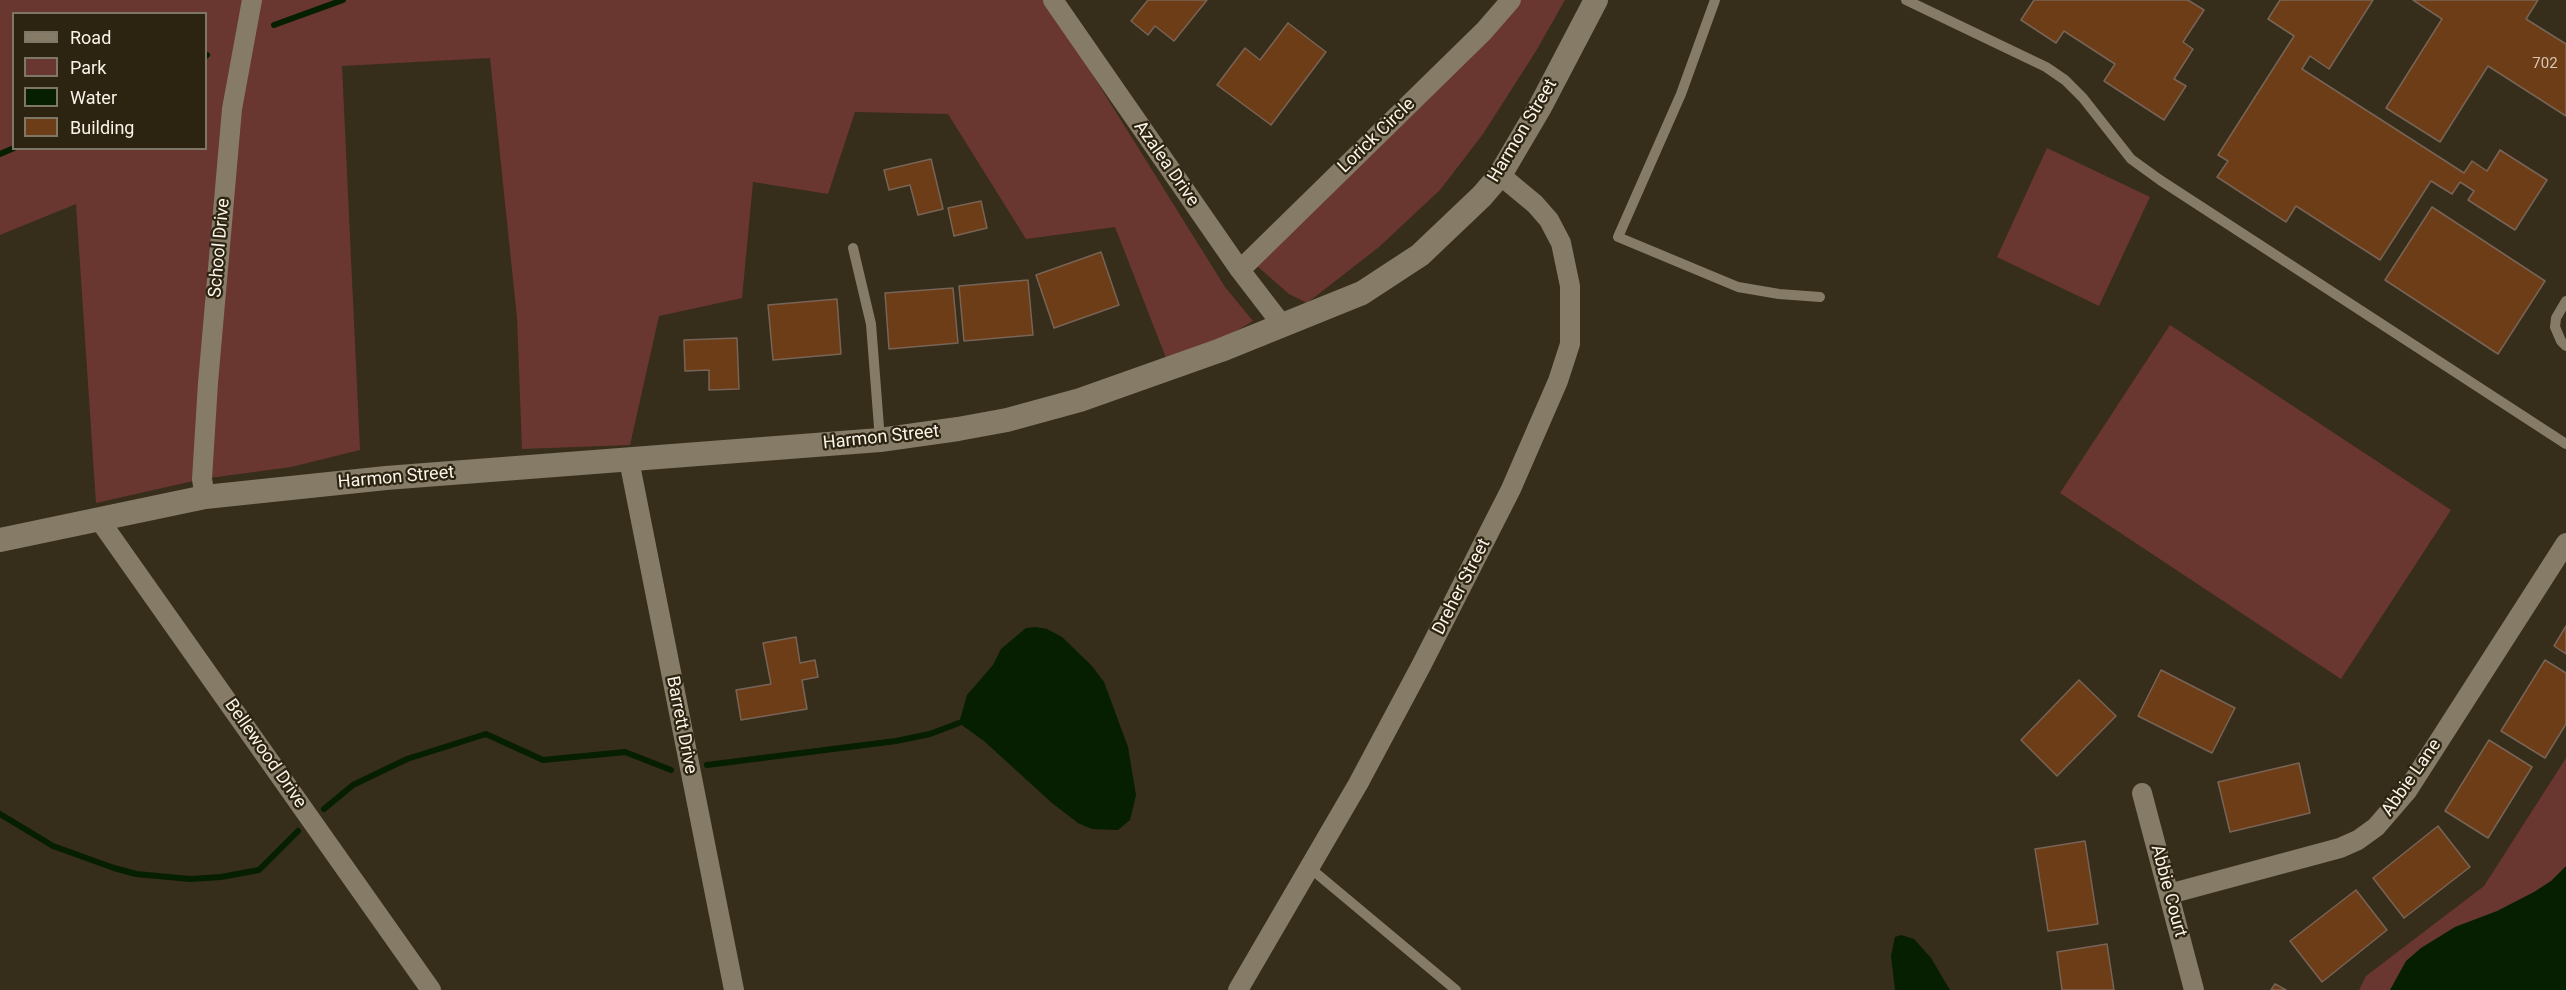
<!DOCTYPE html>
<html>
<head>
<meta charset="utf-8">
<style>
	body { margin:0 }
	#map { position:relative; width:2566px; height:990px; overflow:hidden; background:#372d1b; font-family:Roboto,sans-serif }
	canvas { display:block }
	.legend { position:absolute; left:12px; top:12px; width:195px; height:138px; box-sizing:border-box; background:#2c2311; border:2px solid #7e7667; margin:0; padding:8px 10px; list-style:none; font-size:18px; color:#f9f3e8 }
	.legend li { display:flex; align-items:center; gap:12px; height:30px }
	.legend b { width:30px; border:2px solid #7e7667 }
</style>
</head>
<body>
<div id="map">
<canvas width="2566" height="990"></canvas>
<ul class="legend">
<li><b style="height:8px;background:#857b66"></b>Road</li>
<li><b style="height:16px;background:#6a3630"></b>Park</li>
<li><b style="height:16px;background:#051f00"></b>Water</li>
<li><b style="height:16px;background:#6d3d17"></b>Building</li>
</ul>
</div>
<script>
const g = document.querySelector('canvas').getContext('2d');
g.lineJoin = 'round';
function fillPath(path, color) { g.fillStyle = color; g.fill(path, 'evenodd'); }
const poly = rows => new Path2D(rows.map(r => 'M' + r).join(''));
function trace(path, color, width, dash) { g.strokeStyle = color; g.lineWidth = width; g.lineCap = dash ? 'butt' : 'round'; g.setLineDash(dash || []); g.stroke(path); }
function write(font, color, halo, rows, align = 'center') {
  g.font = font + ' Roboto,sans-serif'; g.lineWidth = 4.5; g.setLineDash([]); g.textBaseline = 'middle'; g.strokeStyle = halo; g.fillStyle = color; for (const [text, x, y, turn = 0] of rows) {
    g.save(); g.translate(x, y); g.rotate((+turn || 0) * Math.PI / 180); g.textAlign = isNaN(turn) ? turn : align; if (halo) g.strokeText(text, 0, 0); g.fillText(text, 0, 0); g.restore();
  }
}
const green = poly([
	[0,0,1046,0,1225,287,1253,321,1218,342,1166,358,1115,227,1026,239,948,114,855,112,828,194,753,182,742,298,659,316,630,445,522,449,517,318,490,58,342,66,360,450,291,467,202,479,96,503,76,204,0,235],
	[14,14,206,14,206,148,14,148],
	[1519,0,1565,0,1536,51,1483,134,1440,190,1379,247,1307,303,1289,294,1256,265],
	[2047,148,2150,197,2099,306,1997,257],
	[2170,325,2451,510,2341,679,2060,493],
	[2566,758,2566,990,2359,990,2366,976,2484,886]
]);
const water = poly([
	[1036,627,1047,629,1062,637,1092,666,1104,682,1128,747,1136,795,1130,820,1118,830,1092,829,1078,823,1052,803,984,741,959,723,967,695,993,665,1001,649,1026,628],
	[2566,866,2566,990,2390,990,2406,961,2421,948,2455,927,2497,911,2534,892,2551,881],
	[1901,935,1914,939,1931,958,1950,990,1895,990,1891,956,1895,937]
]);
const stream = poly([
	[274,25,343,0],
	[206,56,207,55],
	[0,154,14,148],
	[707,765,896,741,930,734,959,723],
	[324,809,353,785,407,759,486,734,543,760,625,752,671,770],
	[0,814,53,846,114,868,136,874,190,879,221,877,259,870,298,831]
]);
const building = poly([
	[1148,0,1207,0,1174,41,1155,26,1148,35,1131,21,1148,0],
	[2034,0,2188,0,2204,10,2183,42,2193,49,2174,79,2186,86,2164,120,2104,81,2115,64,2064,31,2056,43,2021,20,2034,0],
	[2280,0,2373,0,2329,69,2310,56,2302,69,2464,173,2472,161,2487,171,2500,150,2547,180,2515,230,2468,200,2474,191,2460,182,2452,194,2431,181,2380,260,2296,206,2286,222,2217,177,2228,161,2218,155,2294,36,2268,19,2280,0],
	[2413,0,2538,0,2526,19,2566,44,2566,116,2488,66,2440,142,2386,108,2442,19,2413,0],
	[1288,23,1326,52,1271,125,1217,85,1245,48,1260,60,1288,23],
	[931,159,943,209,918,215,910,185,889,190,884,170,931,159],
	[981,201,987,228,954,236,948,208,981,201],
	[2432,207,2545,281,2498,354,2385,280,2432,207],
	[1101,252,1119,305,1054,328,1036,275,1101,252],
	[1028,280,1033,335,964,341,959,286,1028,280],
	[953,288,958,343,889,349,885,293,953,288],
	[837,299,841,354,773,360,768,305,837,299],
	[737,338,739,389,709,390,709,370,685,371,684,340,737,338],
	[2566,626,2566,654,2554,646,2566,626],
	[796,637,800,663,815,660,818,677,802,680,807,709,741,720,736,690,771,684,763,643,796,637],
	[2545,660,2566,673,2566,724,2545,758,2501,731,2545,660],
	[2161,670,2235,708,2212,753,2138,716,2161,670],
	[2079,680,2116,716,2057,776,2021,740,2079,680],
	[2489,740,2532,767,2488,838,2445,811,2489,740],
	[2299,763,2310,813,2230,832,2218,782,2299,763],
	[2438,826,2470,867,2404,918,2373,878,2438,826],
	[2085,841,2098,924,2048,931,2035,849,2085,841],
	[2356,890,2387,930,2322,982,2290,941,2356,890],
	[2107,944,2114,990,2062,990,2057,952,2107,944],
	[2275,984,2286,990,2271,990,2275,984]
]);
const service = poly([
	[1715,0,1681,94,1618,237,1738,287,1779,294,1820,297],
	[1906,0,2046,67,2065,80,2083,98,2131,159,2160,180,2566,444],
	[853,248,871,324,880,440],
	[2566,301,2556,318,2555,327,2561,341,2566,346],
	[1310,868,1456,990]
]);
const minor = poly([
	[1053,0,1240,270,1283,326],
	[1240,270,1484,31,1511,0],
	[629,460,734,990],
	[205,497,202,479,208,383,232,109,252,0],
	[98,518,431,990],
	[2142,793,2194,990],
	[2169,894,2340,848,2358,840,2376,827,2407,791,2566,543],
	[1238,990,1358,784,1422,664,1511,489,1558,381,1570,344,1570,286,1561,243,1549,220,1535,204,1500,175]
]);
const tertiary = poly([
	[0,540,205,497,386,478,880,440,958,429,1007,420,1080,400,1221,350,1362,293,1420,255,1482,196,1500,175,1540,107,1596,0]
]);
const numberNames = [
	["702",2545,64]
];
const streetNames = [
	["Harmon Street",1523,131,-59],
	["Lorick Circle",1377,136,-44],
	["Azalea Drive",1166,164,55],
	["School Drive",220,248,-85],
	["Harmon Street",881,438,-6],
	["Harmon Street",396,478,-5],
	["Dreher Street",1462,587,-63],
	["Barrett Drive",681,725,79],
	["Bellewood Drive",265,754,55],
	["Abbie Lane",2412,778,-55],
	["Abbie Court",2168,891,75]
];
fillPath(green, '#6a3630');
fillPath(water, '#051f00');
trace(stream, '#051f00', 6);
fillPath(building, '#6d3d17');
trace(building, '#786456', 1.5);
trace(service, '#857b66', 10);
trace(minor, '#857b66', 20);
trace(tertiary, '#857b66', 24);
write('15px', '#d6c6b4', null, numberNames);
write('18px', '#f9f3e8', '#2c2311', streetNames);
</script>
</body>
</html>
